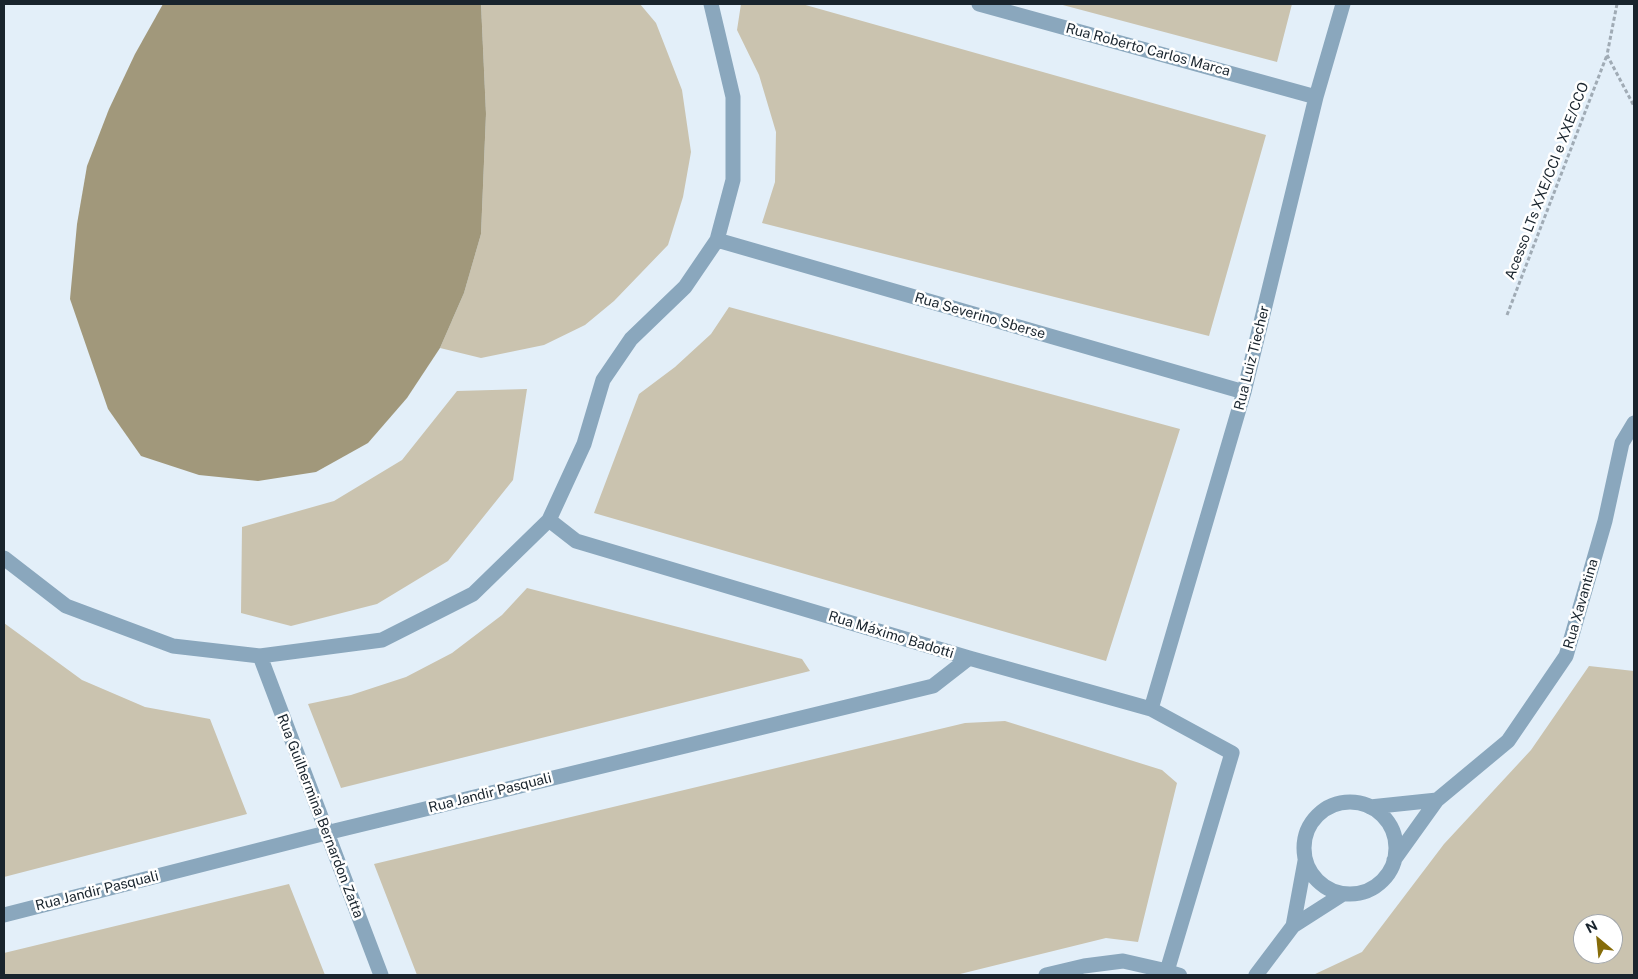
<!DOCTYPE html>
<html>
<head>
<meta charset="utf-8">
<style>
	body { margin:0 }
	#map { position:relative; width:1638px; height:979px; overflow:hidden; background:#e3eff9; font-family:"Public Sans",sans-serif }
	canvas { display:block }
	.frame { position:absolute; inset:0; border:5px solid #19242d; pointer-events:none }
	.north { position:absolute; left:1573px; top:914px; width:50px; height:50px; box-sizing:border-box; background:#fff; border:1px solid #a3a7ab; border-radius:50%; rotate:332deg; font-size:14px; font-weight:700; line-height:20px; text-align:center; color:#19242d }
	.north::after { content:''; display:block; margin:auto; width:18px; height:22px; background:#866c09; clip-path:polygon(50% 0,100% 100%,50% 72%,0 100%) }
</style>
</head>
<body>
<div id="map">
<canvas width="1638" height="979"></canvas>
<div class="frame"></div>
<div class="north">N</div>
</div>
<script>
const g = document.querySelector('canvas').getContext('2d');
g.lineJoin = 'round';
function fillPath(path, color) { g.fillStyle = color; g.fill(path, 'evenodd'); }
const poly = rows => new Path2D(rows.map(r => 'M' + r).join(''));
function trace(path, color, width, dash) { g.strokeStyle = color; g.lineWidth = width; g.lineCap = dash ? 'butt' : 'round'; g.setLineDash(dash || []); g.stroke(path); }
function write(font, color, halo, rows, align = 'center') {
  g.font = font + ' "Public Sans",sans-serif'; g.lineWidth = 5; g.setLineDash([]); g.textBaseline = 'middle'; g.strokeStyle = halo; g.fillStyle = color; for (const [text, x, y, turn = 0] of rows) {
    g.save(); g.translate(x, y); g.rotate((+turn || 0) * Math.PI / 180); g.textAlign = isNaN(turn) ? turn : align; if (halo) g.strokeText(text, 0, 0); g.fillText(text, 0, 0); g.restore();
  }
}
const green = poly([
	[481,4,640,4,656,23,682,90,691,152,683,197,668,245,614,301,585,325,544,345,481,358,440,348,464,293,481,234,486,114],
	[741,4,802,4,1266,135,1209,336,762,223,775,182,776,132,759,75,737,30],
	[1059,4,1292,4,1277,62],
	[729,307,1180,429,1106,661,594,513,639,394,675,367,711,334],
	[527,389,513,480,448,561,377,604,291,626,241,613,242,527,334,501,402,460,457,391],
	[527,588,802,659,810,671,341,788,308,704,351,695,406,677,452,653,502,615],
	[4,623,82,680,145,707,210,719,247,814,4,877],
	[1589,666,1634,671,1634,975,1313,975,1362,952,1444,844,1531,750],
	[1583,924,1613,924,1613,954,1583,954],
	[1005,721,1162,770,1177,783,1138,942,1106,938,956,975,417,975,374,864,965,723],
	[289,884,325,975,4,975,4,953]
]);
const water = poly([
	[163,4,481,4,486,114,481,234,464,293,440,348,407,398,368,443,316,472,258,481,199,475,141,456,108,409,70,299,77,224,87,166,109,109,135,54]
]);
const path = poly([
	[1617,4,1607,55,1634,106],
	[1507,315,1607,55]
]);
const lane = poly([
	[1167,971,1180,975]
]);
const street = poly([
	[979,4,1316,97],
	[717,240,1244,392],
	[549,520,576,541,969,658,1151,709,1232,753,1167,971,1123,961,1084,966,1046,975],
	[4,558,66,606,173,646,260,656,382,640,473,594,549,520,584,444,603,380,631,339,685,287,717,240,733,180,733,97,711,4],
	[260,656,381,975],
	[1151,709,1244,392,1316,97,1343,4],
	'1304 848a46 46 0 1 1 92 0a46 46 0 1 1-92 0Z',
	[1370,807,1437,800],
	[1394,860,1437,800,1508,741,1566,656,1605,521,1622,443,1634,423],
	[4,915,326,833,933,686,969,658],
	[1293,926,1305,861],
	[1256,975,1293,926,1343,894]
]);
const streetNames = [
	["Rua Roberto Carlos Marca",1148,50,15],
	["Acesso LTs XXE/CCI e XXE/CCO",1547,181,-69],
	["Rua Severino Sberse",980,316,16],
	["Rua Luiz Tiecher",1252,358,-76],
	["Rua Xavantina",1581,604,-74],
	["Rua Máximo Badotti",891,635,17],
	["Rua Jandir Pasquali",490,793,-14],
	["Rua Guilhermina Bernardon Zatta",320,816,69],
	["Rua Jandir Pasquali",97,891,-14]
];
fillPath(green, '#cac3af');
fillPath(water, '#a1987b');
trace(path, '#a0abb5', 3, [4, 2.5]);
trace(lane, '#8aa7bd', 14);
trace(street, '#8aa7bd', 15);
write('14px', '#19242d', '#fff', streetNames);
</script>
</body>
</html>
